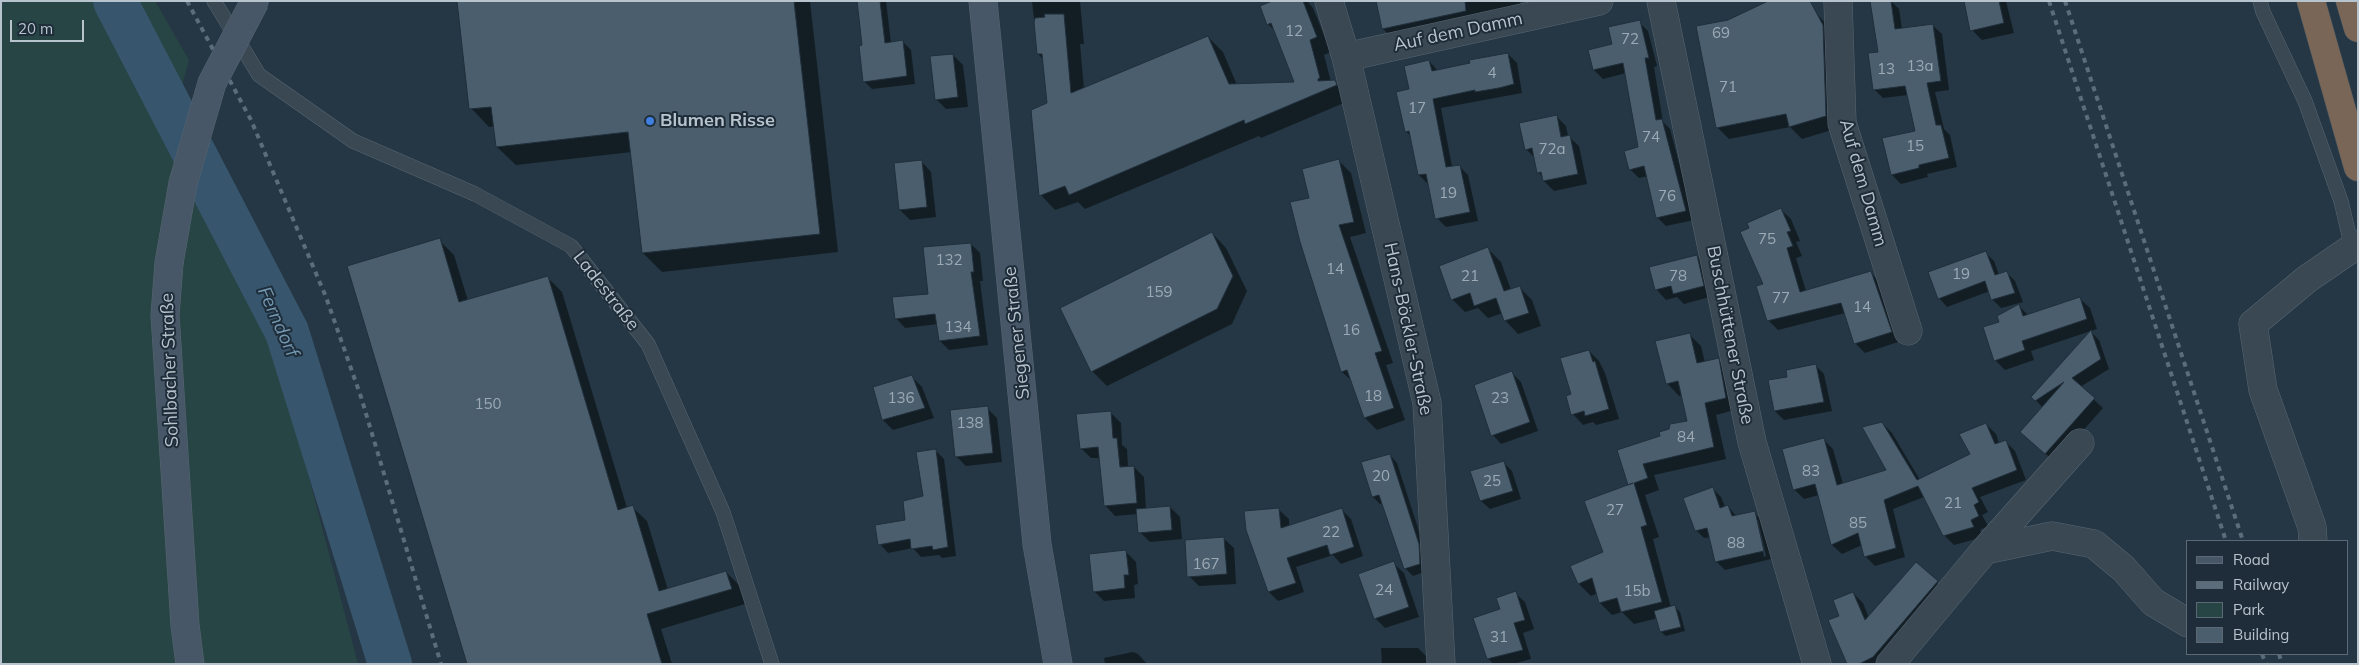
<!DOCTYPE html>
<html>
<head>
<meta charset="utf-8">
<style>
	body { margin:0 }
	#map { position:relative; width:2359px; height:665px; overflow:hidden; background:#253744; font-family:Mulish,sans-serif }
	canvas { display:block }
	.frame { position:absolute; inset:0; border:2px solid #b7c3cd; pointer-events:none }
	.legend { position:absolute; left:2186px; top:540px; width:162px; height:115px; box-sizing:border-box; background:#1e2d39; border:1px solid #5b6974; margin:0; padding:6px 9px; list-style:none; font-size:15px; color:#b7c3cd }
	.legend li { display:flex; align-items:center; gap:10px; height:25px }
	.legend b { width:25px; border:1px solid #5b6974 }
	.scale { position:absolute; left:10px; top:20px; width:74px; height:22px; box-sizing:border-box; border:2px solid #b7c3cd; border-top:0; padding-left:6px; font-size:15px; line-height:18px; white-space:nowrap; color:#b7c3cd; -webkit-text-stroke:4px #1e2d39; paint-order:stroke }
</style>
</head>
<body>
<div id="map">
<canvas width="2359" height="665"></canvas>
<div class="frame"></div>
<ul class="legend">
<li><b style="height:6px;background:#475767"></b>Road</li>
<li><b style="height:6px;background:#5b6d7b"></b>Railway</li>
<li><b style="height:14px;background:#274544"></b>Park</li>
<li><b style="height:14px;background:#4b5e6d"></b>Building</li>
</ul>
<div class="scale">20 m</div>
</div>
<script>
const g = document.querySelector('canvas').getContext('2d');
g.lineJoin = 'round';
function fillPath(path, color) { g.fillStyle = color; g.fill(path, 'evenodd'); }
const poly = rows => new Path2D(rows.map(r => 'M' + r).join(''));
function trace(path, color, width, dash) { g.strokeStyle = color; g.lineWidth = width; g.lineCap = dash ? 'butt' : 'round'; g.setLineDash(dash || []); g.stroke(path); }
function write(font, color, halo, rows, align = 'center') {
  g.font = font + ' Mulish,sans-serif'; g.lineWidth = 4; g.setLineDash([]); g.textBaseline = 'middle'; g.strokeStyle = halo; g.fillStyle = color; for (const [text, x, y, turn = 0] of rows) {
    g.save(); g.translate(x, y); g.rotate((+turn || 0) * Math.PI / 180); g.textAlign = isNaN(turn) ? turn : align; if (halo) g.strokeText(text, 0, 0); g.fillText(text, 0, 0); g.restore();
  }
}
const green = poly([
	[1,1,155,1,189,60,170,128,274,345,358,664,1,664]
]);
const shadow = poly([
	[458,1,810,1,838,252,662,272,643,253,632,152,516,165,497,147,495,126,489,127,471,108],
	[858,1,886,1,891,43,903,42,911,50,915,84,872,89,864,81,864,46],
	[1032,1,1080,1,1084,44,1080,44,1084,89,1208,37,1223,52,1237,85,1296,83,1275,31,1268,24,1276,1,1307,1,1313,8,1331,52,1324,55,1331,82,1335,82,1351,100,1261,138,1259,136,1085,209,1078,202,1055,210,1041,195,1032,110,1048,104,1044,60,1038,54],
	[1377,1,1520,1,1522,9,1394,39,1383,29],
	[1884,1,1891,1,1899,9,1902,29,1932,25,1942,34,1949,90,1935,92,1944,129,1950,135,1957,167,1927,174,1928,177,1901,184,1892,175,1917,132,1908,95,1883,98,1874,89,1880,53],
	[1965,1,2006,1,2014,33,1982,40,1972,30],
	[1815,12,1827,25,1838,128,1802,139,1790,127,1729,139,1717,127],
	[1639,22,1648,31,1657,66,1654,67,1663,122,1670,129,1694,220,1666,226,1657,217,1648,176,1639,178,1630,169,1639,148,1626,73,1603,79,1594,70,1613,45],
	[1508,54,1517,63,1522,93,1441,108,1452,167,1459,166,1468,175,1478,221,1446,227,1437,218,1428,184,1419,175,1411,137,1406,131,1411,90,1429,61,1438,71],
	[953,55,963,65,968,107,946,109,936,99],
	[1556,116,1566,126,1568,136,1579,146,1587,184,1554,191,1544,181,1539,172,1536,159,1526,149],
	[921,161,931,172,936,217,910,220,900,210],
	[1339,161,1351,173,1366,233,1350,237,1393,363,1386,365,1405,420,1377,430,1365,418,1353,382,1342,372,1301,241,1311,199],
	[1781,210,1791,219,1800,241,1796,242,1802,256,1796,258,1806,291,1870,272,1880,282,1901,341,1865,353,1855,343,1845,313,1778,330,1768,320,1764,285],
	[1212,233,1226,248,1247,291,1232,324,1107,386,1092,371],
	[439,240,454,255,468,301,547,277,562,292,627,508,632,507,647,521,668,590,726,572,741,587,745,604,661,629,672,664,468,664],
	[971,244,980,253,983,281,980,281,988,345,949,350,940,341,938,324,905,328,896,318,929,295],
	[1488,249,1501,262,1511,290,1519,287,1532,300,1541,326,1518,334,1505,320,1503,313,1488,318,1478,308,1465,312,1452,299],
	[1985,252,1994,261,1999,275,2006,272,2015,281,2023,302,2001,308,1993,300,1990,291,1947,307,1939,298],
	[1697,256,1707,266,1713,296,1684,304,1677,297,1666,300,1656,289],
	[2079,298,2090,308,2097,329,2031,351,2034,360,2005,370,1995,360,2001,323,2018,305,2028,315],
	[2091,332,2099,340,2109,369,2080,387,2103,408,2055,462,2031,441,2043,408,2036,400],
	[1689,334,1701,346,1705,363,1718,360,1730,372,1738,409,1716,415,1726,459,1654,475,1659,490,1645,495,1659,537,1653,539,1671,608,1675,607,1680,612,1685,631,1666,636,1661,632,1658,618,1634,624,1622,612,1612,615,1600,603,1598,593,1591,596,1579,584,1572,566,1605,553,1629,484,1661,437,1689,422,1682,395,1679,396,1667,383],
	[1589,351,1599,361,1605,373,1619,419,1596,425,1593,422,1583,425,1573,414,1573,395],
	[1815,365,1824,374,1832,411,1784,420,1775,411,1789,378],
	[1512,373,1521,382,1538,431,1501,444,1493,435],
	[912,377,922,387,934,418,893,430,883,420],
	[987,408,997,418,1002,462,966,466,956,456],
	[1111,413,1121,423,1122,445,1127,449,1128,468,1134,467,1144,477,1146,510,1170,507,1180,517,1182,539,1150,542,1140,532,1138,514,1115,516,1105,505,1100,458,1091,458,1081,448],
	[1882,423,1892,433,1920,480,1972,454,1986,424,1996,434,1999,443,2005,441,2015,451,2026,480,1980,497,1988,512,1982,515,1988,526,1980,530,1983,537,1954,545,1944,535,1924,497,1893,509,1905,557,1875,566,1865,556,1862,545,1842,554,1832,545,1819,495,1804,499,1794,489,1823,439,1833,449,1843,484,1888,471],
	[935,450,944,459,956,556,942,558,939,555,921,557,913,548,888,553,880,544,906,521,925,497],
	[1390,455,1397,463,1426,553,1427,571,1413,576,1405,568,1383,503,1380,504,1373,497],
	[1503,462,1512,471,1521,499,1490,509,1481,501,1472,472],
	[1713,489,1721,497,1725,507,1728,506,1737,517,1754,513,1763,521,1771,559,1725,570,1716,561,1711,537,1704,538,1696,530],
	[1756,520,1758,520,1766,556,1764,557],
	[1341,509,1351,519,1363,556,1341,564,1333,555,1296,567,1304,592,1278,601,1269,592,1279,510,1289,519,1289,526],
	[1223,538,1234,548,1236,584,1199,586,1189,576],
	[1126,552,1136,562,1138,584,1134,585,1135,598,1104,601,1094,591],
	[1393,563,1404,573,1419,617,1385,628,1375,618],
	[1916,564,1947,592,1886,664,1848,664,1841,616,1853,593,1863,603,1869,618],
	[1515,593,1525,602,1534,629,1523,633,1531,659,1513,664,1493,664,1488,658,1502,610],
	[1381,648,1418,648,1427,657,1427,664,1382,664],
	[1133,652,1138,654,1147,664,1105,664,1104,658]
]);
const river = poly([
	[115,1,287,332,390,664]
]);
const building = poly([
	[457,1,794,1,820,234,642,253,628,132,496,147,491,107,469,109,457,1],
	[857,1,880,1,885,43,903,40,907,76,863,82,859,46,862,45,857,1],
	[1272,1,1303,1,1317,37,1310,40,1320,78,1318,79,1318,81,1335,80,1337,85,1245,124,1244,120,1069,195,1065,186,1039,196,1031,110,1047,103,1042,54,1037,54,1034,22,1035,18,1045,17,1044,14,1064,14,1071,93,1208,36,1229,84,1294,82,1271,23,1267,25,1260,6,1272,1],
	[1376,1,1465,1,1466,11,1382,29,1376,1],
	[1768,1,1810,1,1823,25,1826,116,1789,127,1786,114,1716,128,1696,26,1728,20,1768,1],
	[1870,1,1891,1,1895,29,1933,24,1941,81,1927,83,1936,125,1941,125,1949,158,1919,165,1919,168,1891,175,1882,138,1915,131,1905,86,1873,90,1868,53,1878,52,1870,1],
	[1964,1,1999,1,2004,23,1970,31,1964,1],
	[1640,20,1649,58,1645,58,1656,120,1662,119,1686,211,1656,218,1644,166,1629,170,1624,151,1638,147,1623,63,1593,70,1588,50,1612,44,1608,27,1640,20],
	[1508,53,1514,84,1499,88,1475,92,1475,90,1433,99,1446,167,1460,165,1470,212,1435,219,1426,174,1418,175,1409,131,1405,132,1396,92,1409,89,1404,66,1429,60,1432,71,1470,63,1469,60,1508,53],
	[953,54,958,97,935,100,930,56,953,54],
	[1557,115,1561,137,1570,135,1578,174,1543,181,1541,172,1537,173,1532,148,1525,150,1519,123,1557,115],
	[1339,159,1354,222,1339,225,1382,351,1375,353,1394,408,1364,418,1347,370,1341,372,1300,242,1290,202,1309,198,1302,169,1339,159],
	[922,160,927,207,899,210,894,163,922,160],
	[1781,208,1791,231,1787,232,1793,246,1787,248,1800,292,1871,271,1892,332,1854,344,1841,303,1767,321,1756,286,1763,284,1740,232,1749,228,1747,223,1781,208],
	[1212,232,1233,276,1217,309,1091,372,1060,308,1212,232],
	[440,238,459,302,548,276,618,510,633,505,659,591,726,571,732,589,647,614,662,664,467,664,347,266,440,238],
	[971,243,974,272,971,272,980,336,939,341,935,314,895,319,892,297,928,294,923,247,971,243],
	[1488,247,1504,291,1520,286,1529,313,1504,321,1496,298,1474,306,1470,293,1451,300,1439,266,1488,247],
	[1986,251,1995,275,2007,271,2015,293,1991,300,1985,281,1938,299,1928,272,1986,251],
	[1697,255,1704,286,1673,294,1671,286,1655,290,1649,267,1697,255],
	[2080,297,2087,319,2022,341,2025,350,1994,361,1983,327,1999,322,1997,316,2019,304,2023,316,2080,297],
	[2091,330,2101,359,2072,378,2095,398,2045,454,2020,432,2064,382,2035,401,2031,397,2091,330],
	[1690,333,1697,363,1719,358,1726,398,1705,403,1714,447,1643,464,1648,478,1634,483,1647,525,1641,527,1662,602,1621,612,1617,598,1599,603,1592,578,1578,584,1570,566,1603,552,1584,501,1633,483,1628,485,1617,450,1660,436,1659,432,1669,429,1670,424,1687,421,1678,381,1666,384,1655,341,1690,333],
	[1589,350,1593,362,1595,361,1609,409,1585,416,1584,411,1571,415,1566,396,1571,394,1560,358,1589,350],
	[1816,364,1824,402,1774,411,1768,380,1787,377,1786,370,1816,364],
	[1512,371,1530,422,1491,436,1474,385,1512,371],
	[912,375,925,408,882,420,873,387,912,375],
	[988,406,993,453,955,457,950,410,988,406],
	[1111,411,1113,438,1117,438,1120,467,1134,466,1137,503,1104,506,1098,447,1080,449,1076,414,1111,411],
	[1882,422,1917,480,1970,454,1959,434,1986,423,1995,444,2006,440,2017,470,1972,488,1979,502,1974,505,1979,516,1971,520,1974,527,1943,536,1918,486,1884,500,1896,548,1864,557,1858,533,1831,545,1815,484,1793,490,1782,449,1824,438,1837,485,1886,470,1862,427,1882,422],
	[936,449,948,547,933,550,932,546,911,549,910,539,878,545,875,525,905,520,903,501,923,496,916,452,936,449],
	[1390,454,1419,544,1420,564,1404,569,1379,495,1372,497,1361,462,1390,454],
	[1504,461,1513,491,1480,501,1470,471,1504,461],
	[1713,487,1720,508,1728,505,1732,516,1755,511,1764,551,1715,562,1707,528,1695,531,1683,498,1713,487],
	[1170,506,1172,530,1138,533,1136,509,1170,506],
	[1279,508,1281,528,1342,508,1354,547,1330,555,1327,545,1287,558,1296,583,1268,592,1246,530,1244,511,1279,508],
	[1224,537,1227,574,1187,577,1185,540,1224,537],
	[1126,550,1129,575,1124,575,1125,588,1093,592,1089,554,1126,550],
	[1394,561,1409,607,1374,619,1358,574,1394,561],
	[1916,562,1938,581,1873,657,1859,664,1847,664,1828,620,1839,616,1833,600,1853,592,1865,620,1916,562],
	[1516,591,1525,620,1514,623,1523,650,1487,659,1473,618,1500,609,1496,598,1516,591],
	[1675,605,1681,627,1660,632,1654,611,1675,605]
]);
const lane = poly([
	[214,1,259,75,353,141,475,194,571,246,648,344,723,512,772,664],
	[2260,1,2263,12,2305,101,2341,201,2352,248]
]);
const street = poly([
	[1329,1,1346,57,1427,403,1441,664],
	[1661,1,1752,442,1817,664],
	[1838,1,1842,123,1908,331],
	[1346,57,1599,1],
	[2313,541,2312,527,2263,390,2253,324,2307,279,2358,244],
	[1985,550,2052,536,2094,544,2124,569,2153,602,2188,623],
	[1890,664,1985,550,2080,443]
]);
const secondary = poly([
	[983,1,1037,544,1058,664],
	[169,263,165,315,185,625,190,664]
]);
const highway = poly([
	[2311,1,2358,167],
	[2350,1,2358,28]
]);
const rail = poly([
	[187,1,251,120,326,297,361,397,441,664],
	[2049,1,2226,541],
	[2065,1,2243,541],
	[2262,654,2266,664],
	[2279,654,2282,664]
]);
const secondaryBridge = poly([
	[169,263,183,183,212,83,255,1]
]);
const markers = [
	[650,121,5,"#3f7fe0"]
];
const numberNames = [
	["12",1294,31],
	["69",1721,33],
	["72",1630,39],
	["13a",1920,66],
	["13",1886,69],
	["4",1492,73],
	["71",1728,87],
	["17",1417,108],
	["74",1651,137],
	["15",1915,146],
	["72a",1552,149],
	["19",1448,193],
	["76",1667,196],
	["75",1767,239],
	["132",949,260],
	["14",1335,269],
	["19",1961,274],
	["21",1470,276],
	["78",1678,276],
	["159",1159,292],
	["77",1781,298],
	["14",1862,307],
	["134",958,327],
	["16",1351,330],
	["18",1373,396],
	["136",901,398],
	["23",1500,398],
	["150",488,404],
	["138",970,423],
	["84",1686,437],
	["83",1811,471],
	["20",1381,476],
	["25",1492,481],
	["21",1953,503],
	["27",1615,510],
	["85",1858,523],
	["22",1331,532],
	["88",1736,543],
	["167",1206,564],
	["24",1384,590],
	["15b",1637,591],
	["31",1499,637]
];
const streetNames = [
	["Auf dem Damm",1458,32,-12],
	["Auf dem Damm",1863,183,74],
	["Ladestraße",606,291,52],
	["Hans-Böckler-Straße",1408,329,78],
	["Siegener Straße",1017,333,-96],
	["Buschhüttener Straße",1730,335,79],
	["Sohlbacher Straße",170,370,-92]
];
const poiNames = [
	["Blumen Risse",660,121]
];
const waterNames = [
	["Ferndorf",278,322,66]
];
fillPath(green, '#274544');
fillPath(shadow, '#0007');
trace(river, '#37556c', 44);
fillPath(building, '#4b5e6d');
trace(building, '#202f3b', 1);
trace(lane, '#586671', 15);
trace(street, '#586671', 29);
trace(secondary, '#586671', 29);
trace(highway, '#44535e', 29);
trace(lane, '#394853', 14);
trace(street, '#394853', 28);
trace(secondary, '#475767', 28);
trace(highway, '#7a6656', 28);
trace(rail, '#5b6d7b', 4, [5, 5]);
trace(secondaryBridge, '#586671', 29, []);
trace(secondaryBridge, '#475767', 28);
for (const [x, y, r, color] of markers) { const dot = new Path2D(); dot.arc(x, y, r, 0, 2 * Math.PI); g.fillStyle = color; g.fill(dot); trace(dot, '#1e2d39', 2); }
write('15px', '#9caab5', null, numberNames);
write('18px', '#b7c3cd', '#1e2d39', streetNames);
write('bold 18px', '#b7c3cd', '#1e2d39', poiNames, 'left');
write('italic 19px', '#7498b2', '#1e2d39', waterNames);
</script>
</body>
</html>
